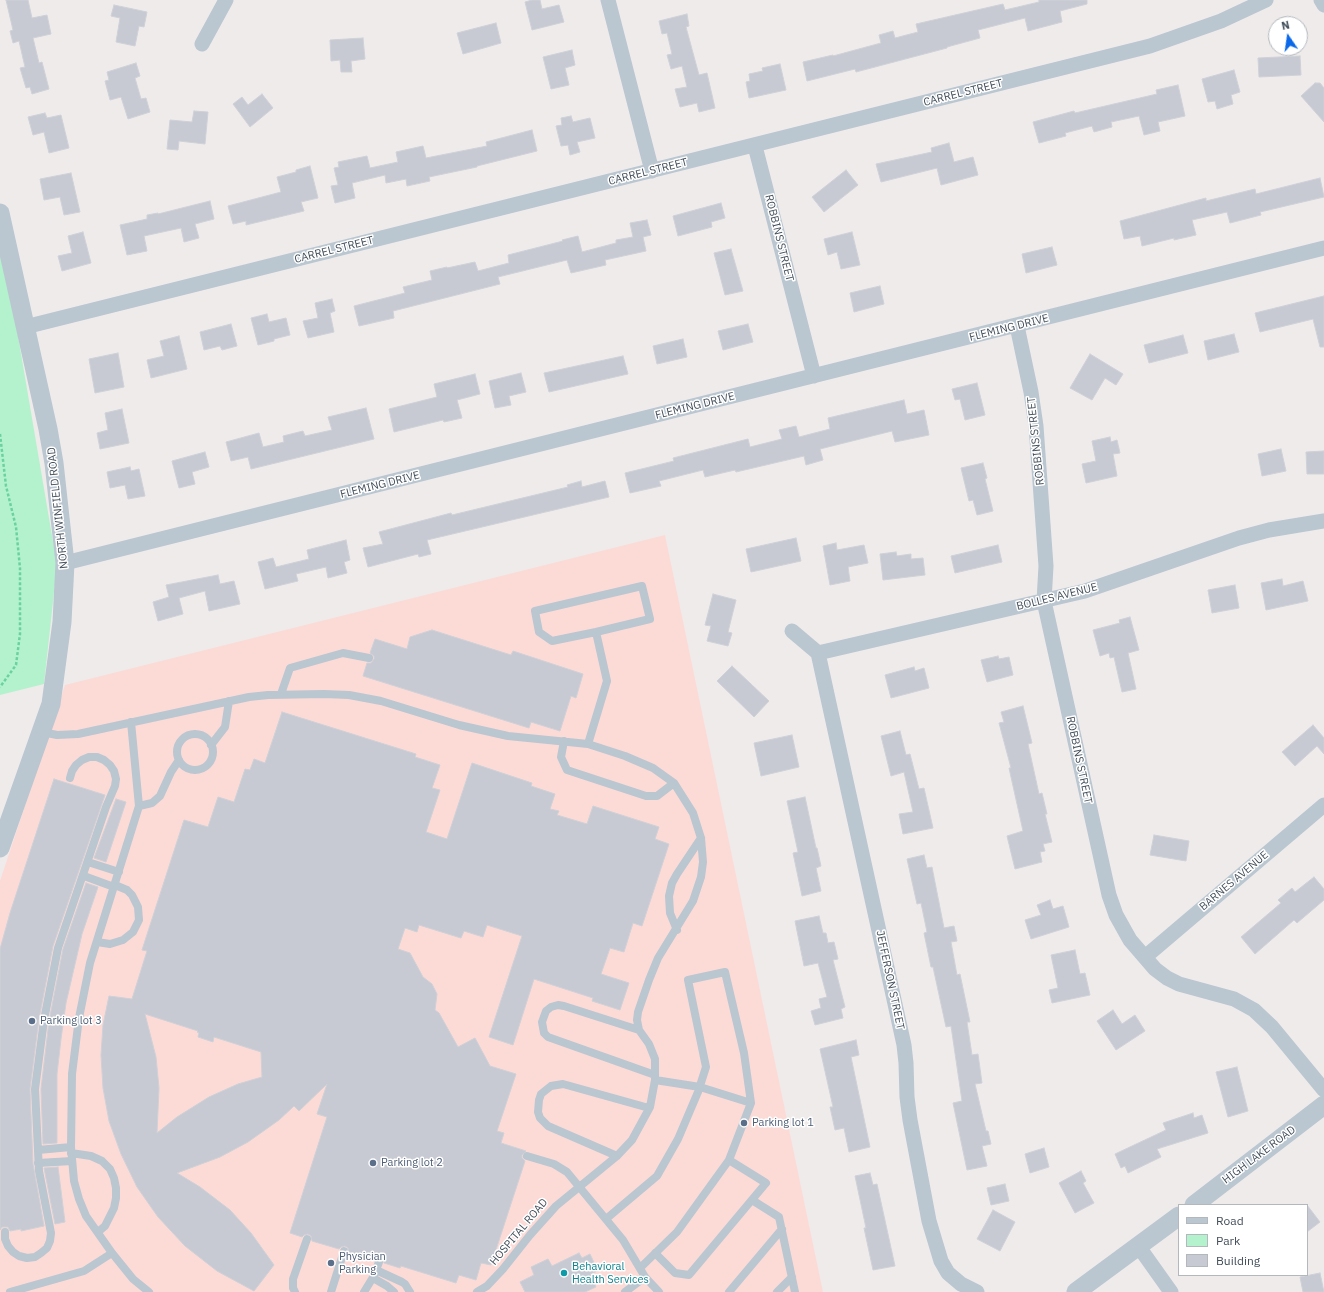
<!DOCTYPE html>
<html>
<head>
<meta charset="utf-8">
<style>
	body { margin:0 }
	#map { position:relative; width:1324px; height:1292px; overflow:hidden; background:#efebeb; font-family:"IBM Plex Sans",sans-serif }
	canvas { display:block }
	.legend { position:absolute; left:1178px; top:1204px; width:130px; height:72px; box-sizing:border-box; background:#fff; border:1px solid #b3b8bd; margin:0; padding:5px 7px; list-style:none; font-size:12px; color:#424e5a }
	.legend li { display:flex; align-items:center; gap:8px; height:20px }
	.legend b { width:20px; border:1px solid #b3b8bd }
	.north { position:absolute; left:1268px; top:16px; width:40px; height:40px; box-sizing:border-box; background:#fff; border:1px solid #b3b8bd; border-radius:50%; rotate:347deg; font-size:11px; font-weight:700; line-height:16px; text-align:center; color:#424e5a }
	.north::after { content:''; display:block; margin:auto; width:14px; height:18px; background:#0a68e9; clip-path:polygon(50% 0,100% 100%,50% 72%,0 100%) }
</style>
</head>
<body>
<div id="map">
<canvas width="1324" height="1292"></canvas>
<ul class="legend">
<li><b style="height:5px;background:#bac6d0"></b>Road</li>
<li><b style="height:11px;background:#b4f2cd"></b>Park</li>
<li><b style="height:11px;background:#c7cad2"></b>Building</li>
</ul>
<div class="north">N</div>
</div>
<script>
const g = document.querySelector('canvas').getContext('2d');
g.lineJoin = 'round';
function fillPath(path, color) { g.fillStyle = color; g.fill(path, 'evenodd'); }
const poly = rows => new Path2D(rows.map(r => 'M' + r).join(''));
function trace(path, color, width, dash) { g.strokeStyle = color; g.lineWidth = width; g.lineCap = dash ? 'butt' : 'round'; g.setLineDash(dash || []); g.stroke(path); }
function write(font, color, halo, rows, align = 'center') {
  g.font = font + ' "IBM Plex Sans",sans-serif'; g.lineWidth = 3; g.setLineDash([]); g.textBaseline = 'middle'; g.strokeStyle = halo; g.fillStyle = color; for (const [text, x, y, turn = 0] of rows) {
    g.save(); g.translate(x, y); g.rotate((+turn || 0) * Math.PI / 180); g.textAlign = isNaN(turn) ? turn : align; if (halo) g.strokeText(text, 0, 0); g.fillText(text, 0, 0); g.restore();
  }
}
const medical = poly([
	[665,535,823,1292,0,1292,0,881,65,685]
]);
const green = poly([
	[0,254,17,330,57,565,44,684,0,695]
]);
const building = poly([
	[6,0,28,0,32,18,47,15,51,34,33,38,39,63,42,62,49,89,32,94,30,87,26,88,20,68,25,67,19,41,13,43,10,31,13,30,6,0],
	[532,0,540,0,542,9,559,5,564,22,532,30,525,2,532,0],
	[1039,0,1087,0,1087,4,1060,11,1062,22,1028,31,1025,18,978,30,980,38,947,47,947,48,856,72,855,69,807,81,803,62,833,55,833,56,881,43,879,35,893,31,895,38,918,32,916,24,1003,4,1005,10,1039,2,1039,0],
	[114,5,147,12,144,27,139,26,135,46,116,42,120,18,111,16,114,5],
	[687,14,689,26,686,27,699,75,707,73,715,108,699,112,697,103,680,107,675,89,687,87,682,66,671,69,667,55,672,54,667,33,662,34,659,21,687,14],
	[496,23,501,43,463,54,457,33,496,23],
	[363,38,365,59,351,61,352,72,341,72,340,60,331,61,330,40,363,38],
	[572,50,575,65,565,68,569,85,551,89,543,57,572,50],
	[1300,56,1301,75,1259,77,1258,58,1300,56],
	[136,63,140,76,135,78,141,99,146,98,150,112,128,119,121,97,110,100,105,81,109,80,107,72,136,63],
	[780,64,786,90,749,98,746,82,750,81,749,74,763,71,762,68,780,64],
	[1234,70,1240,92,1231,95,1233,104,1217,109,1215,101,1208,102,1202,79,1234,70],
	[1315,83,1320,83,1324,88,1324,122,1301,96,1315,83],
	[1178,85,1185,116,1158,122,1160,131,1144,135,1139,116,1111,122,1112,127,1094,132,1092,126,1065,133,1066,136,1039,143,1033,122,1074,111,1075,113,1157,94,1156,90,1178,85],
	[262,94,273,108,250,127,233,104,242,97,248,105,262,94],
	[194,111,208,112,205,144,179,141,178,150,167,149,170,120,192,122,194,111],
	[45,113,47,118,61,115,69,148,49,153,44,132,33,135,28,117,45,113],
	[571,116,573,122,590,118,595,138,577,142,580,152,570,155,568,145,561,146,556,126,562,125,561,118,571,116],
	[532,130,537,151,477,166,477,167,429,177,430,181,407,186,406,179,386,183,385,175,352,183,355,198,335,203,331,186,338,185,334,168,339,167,338,162,367,156,370,168,398,162,396,152,423,146,426,158,487,146,486,142,532,130],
	[949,143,954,162,973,157,978,175,941,185,937,168,881,182,876,164,932,152,931,148,949,143],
	[310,166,318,198,301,202,304,211,246,225,246,221,233,224,228,206,281,192,277,177,296,172,296,170,310,166],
	[846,170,858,185,824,212,812,197,846,170],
	[71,173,80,212,64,215,60,197,44,200,40,179,71,173],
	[1320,178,1324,197,1260,212,1261,215,1230,223,1227,212,1192,220,1196,235,1174,240,1174,238,1142,246,1140,236,1124,239,1120,221,1206,198,1206,201,1255,189,1256,194,1320,178],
	[210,201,214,219,195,224,199,238,184,242,181,228,144,236,147,251,127,255,120,225,147,219,147,215,158,213,158,214,210,201],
	[721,203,725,218,711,222,712,227,678,236,673,216,721,203],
	[647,220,651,235,643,237,646,251,605,260,606,265,571,273,567,260,498,277,500,284,393,311,394,318,359,326,354,306,405,293,403,287,432,280,430,271,447,267,447,268,475,262,478,271,509,263,508,255,563,241,562,240,578,236,582,252,616,243,616,240,633,237,630,223,647,220],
	[83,232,91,263,62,271,58,256,72,253,68,236,83,232],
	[852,232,860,265,841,269,837,252,828,255,824,239,852,232],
	[1052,247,1057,265,1026,273,1022,254,1052,247],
	[731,249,743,291,725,295,714,253,731,249],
	[880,286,884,304,854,312,850,293,880,286],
	[1324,296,1324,347,1320,347,1313,319,1260,332,1255,313,1324,296],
	[332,299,335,311,330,313,334,332,308,338,303,321,318,318,315,303,332,299],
	[267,314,269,322,286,318,290,335,274,339,274,341,258,345,251,318,267,314],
	[231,324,237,346,222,350,220,346,204,350,200,332,231,324],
	[748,324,753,342,723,350,718,331,748,324],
	[1234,334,1239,352,1208,360,1204,341,1234,334],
	[1183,335,1188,353,1149,363,1144,345,1183,335],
	[179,336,187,369,151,378,147,360,164,356,160,341,179,336],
	[683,339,687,357,657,364,653,346,683,339],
	[118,353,124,387,95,393,89,359,118,353],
	[1090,354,1123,374,1116,385,1105,378,1092,400,1070,388,1090,354],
	[623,356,628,374,549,392,544,373,623,356],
	[521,373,526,392,509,396,511,405,495,408,489,381,521,373],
	[475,374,480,394,457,400,462,418,444,422,443,420,394,432,389,409,437,397,434,384,475,374],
	[977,383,985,415,965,420,960,399,955,400,952,389,977,383],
	[904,400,907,414,924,410,929,435,895,442,892,431,820,449,823,460,806,465,804,456,736,472,735,470,705,477,703,470,659,481,661,486,630,493,625,473,674,461,673,458,748,439,750,447,782,439,779,430,796,426,799,437,830,429,828,418,904,400],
	[366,408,374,439,251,469,248,457,231,461,226,442,259,433,263,447,284,442,283,436,303,431,305,436,332,430,328,417,366,408],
	[122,409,129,443,100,449,97,433,108,430,105,413,122,409],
	[1110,437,1111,442,1117,440,1120,453,1113,454,1117,476,1086,483,1082,464,1096,461,1092,441,1110,437],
	[1281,449,1286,471,1262,476,1258,454,1281,449],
	[1324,451,1324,474,1307,474,1306,452,1324,451],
	[205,452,209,467,192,472,195,484,179,488,172,461,205,452],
	[983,463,987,478,985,479,993,511,977,515,973,500,969,501,961,468,983,463],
	[130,467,131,471,139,469,145,496,128,499,125,485,110,488,107,472,130,467],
	[581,481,582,487,605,481,609,497,427,540,431,554,419,557,418,554,368,567,363,548,383,544,379,532,451,513,452,515,568,487,567,485,581,481],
	[796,538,801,561,751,572,746,549,796,538],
	[346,540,350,560,344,562,347,573,328,578,326,567,296,574,298,581,265,589,258,562,273,558,276,567,309,559,307,550,346,540],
	[836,543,837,550,864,545,868,563,848,567,850,581,830,585,823,546,836,543],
	[998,545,1002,562,955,573,951,556,998,545],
	[896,552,897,556,911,554,911,559,923,558,925,575,883,580,880,554,896,552],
	[218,575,220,584,234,581,240,604,209,611,205,591,179,598,183,614,158,621,153,602,169,597,166,585,218,575],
	[1282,579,1283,586,1303,581,1308,601,1266,610,1261,583,1282,579],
	[1235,585,1239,608,1212,613,1208,590,1235,585],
	[713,594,736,600,728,632,732,633,728,646,707,641,711,626,705,625,713,594],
	[1130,617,1139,650,1128,653,1136,689,1122,692,1114,657,1110,658,1109,653,1100,656,1093,630,1120,623,1119,620,1130,617],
	[432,630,511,655,513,651,583,674,576,698,571,696,560,731,531,722,529,728,363,676,367,663,371,663,374,659,374,656,370,653,375,639,407,649,410,637,432,630],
	[998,656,999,659,1009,657,1013,675,987,682,981,660,998,656],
	[732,666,769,701,754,717,717,681,732,666],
	[914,667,915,671,924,668,929,688,891,698,885,675,914,667],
	[1023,706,1032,743,1028,744,1039,794,1042,793,1047,814,1045,814,1052,842,1043,844,1045,851,1040,852,1042,862,1015,869,1007,836,1023,831,1009,768,1011,768,999,723,1004,722,1001,712,1023,706],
	[282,712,416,754,415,757,440,765,432,788,440,790,426,832,447,839,472,763,532,783,531,786,555,794,550,809,559,811,557,815,587,824,593,806,659,827,655,839,669,844,642,926,633,923,624,952,610,948,601,974,629,983,620,1010,592,1001,593,998,534,979,513,1045,489,1037,522,936,487,925,483,937,464,931,461,938,419,925,417,932,405,928,398,949,410,953,423,977,432,984,437,994,435,1010,439,1013,458,1047,475,1038,490,1066,516,1074,497,1131,504,1133,501,1143,526,1151,522,1155,522,1158,525,1161,491,1265,481,1263,476,1280,459,1275,456,1283,401,1266,400,1268,384,1263,383,1259,381,1257,376,1258,374,1260,349,1252,348,1248,345,1246,341,1247,339,1249,312,1241,311,1236,308,1234,304,1235,302,1237,290,1233,327,1117,317,1114,327,1084,299,1111,294,1106,279,1120,248,1142,220,1157,177,1173,200,1187,230,1210,251,1233,274,1265,254,1291,217,1271,185,1246,158,1217,137,1187,121,1154,109,1121,103,1088,101,1055,103,1025,109,996,132,999,147,951,142,950,184,820,208,827,218,797,234,802,245,769,250,770,254,759,265,763,282,712],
	[145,1014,198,1031,197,1032,199,1033,198,1037,213,1042,214,1037,261,1052,262,1077,238,1084,209,1097,177,1117,157,1133,159,1088,156,1057,145,1014],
	[1313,725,1324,738,1324,754,1317,746,1295,766,1282,752,1313,725],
	[900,731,906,755,910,754,919,789,924,788,933,828,903,834,899,814,913,812,904,772,891,776,881,736,900,731],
	[792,735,799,767,761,776,754,743,792,735],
	[54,779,105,795,53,946,39,1019,30,1089,33,1164,44,1226,21,1231,21,1229,10,1231,8,1227,2,1227,0,1230,0,949,10,913,54,779],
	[805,797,816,848,817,848,821,866,816,868,821,891,802,896,793,853,798,852,787,801,805,797],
	[116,799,126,802,106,862,94,858,116,799],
	[1154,835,1189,841,1186,861,1150,855,1154,835],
	[924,855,927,868,932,867,944,928,954,926,957,941,951,942,957,975,960,974,970,1022,967,1022,972,1055,978,1054,982,1083,975,1084,986,1131,988,1131,991,1144,982,1146,987,1166,967,1170,953,1103,962,1101,951,1026,946,1027,933,967,931,967,924,933,927,932,921,903,917,904,907,859,924,855],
	[1314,877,1324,889,1324,900,1297,923,1294,920,1255,954,1241,937,1281,903,1278,900,1292,888,1295,892,1314,877],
	[86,883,98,887,82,934,66,1003,61,1039,57,1074,57,1143,43,1144,41,1089,49,1021,63,949,86,883],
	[1050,900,1053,909,1063,906,1069,927,1031,939,1025,920,1041,915,1037,905,1050,900],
	[819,916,823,933,826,933,828,943,834,942,838,959,833,960,845,1007,841,1009,843,1018,815,1025,811,1011,821,1008,819,999,827,997,818,963,804,966,795,921,819,916],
	[1075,950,1080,974,1085,973,1090,995,1052,1003,1049,990,1058,988,1051,955,1075,950],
	[1113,1010,1122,1024,1135,1015,1145,1031,1116,1050,1097,1021,1113,1010],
	[856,1040,859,1055,851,1057,870,1147,849,1152,844,1128,835,1130,830,1107,833,1107,820,1049,856,1040],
	[1237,1067,1248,1111,1228,1117,1216,1072,1237,1067],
	[1193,1113,1194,1118,1202,1115,1208,1133,1157,1149,1161,1157,1128,1173,1125,1166,1121,1168,1115,1154,1166,1130,1163,1123,1193,1113],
	[1044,1148,1049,1167,1030,1173,1025,1154,1044,1148],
	[58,1167,65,1222,55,1224,44,1168,58,1167],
	[1081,1171,1086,1181,1083,1183,1094,1203,1075,1213,1059,1183,1081,1171],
	[870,1173,873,1185,877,1184,895,1266,873,1270,864,1228,866,1228,855,1176,870,1173],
	[1005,1184,1009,1201,991,1205,987,1188,1005,1184],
	[1307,1205,1320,1222,1307,1232,1307,1205],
	[993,1210,1015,1222,1000,1251,977,1239,993,1210],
	[579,1253,582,1258,590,1254,598,1271,590,1274,596,1287,585,1292,525,1292,520,1282,534,1275,531,1267,548,1259,552,1266,579,1253],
	[1320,1273,1324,1292,1303,1292,1300,1277,1320,1273]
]);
const path = poly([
	[0,434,6,486,16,527,20,568,20,634,16,665,0,687]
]);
const service = poly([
	[281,694,290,668,343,653,369,658],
	[42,732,57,735,78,734,249,697,268,695,324,694,349,695,381,701,459,725,508,736,588,744,625,756,653,768,674,783,693,813,701,838,703,862,701,877,693,901,658,958,649,980,638,1012,637,1020,639,1030,649,1044,655,1059,655,1080,650,1107,632,1140,617,1156,556,1206,530,1235,503,1269,487,1286,477,1292],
	'177 752a18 18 0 1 1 36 0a18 18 0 1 1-36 0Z',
	[564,741,561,757,567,770,646,796,657,796,674,783],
	[588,744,607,681,596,632,650,619,642,586,535,611,539,632,552,641,596,632],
	[211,745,225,727,229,701],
	[139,806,152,803,160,796,171,772,179,760],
	[88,862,119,872],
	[84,876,114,887],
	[677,930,670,913,669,896,672,883,677,874,701,838],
	[97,942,110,944,123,940,133,932,139,920,138,907,132,895,127,890,115,885],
	[639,1030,564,1006,558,1005,551,1007,546,1011,542,1022,544,1033,548,1037,655,1075],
	[655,1080,700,1087,751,1103],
	[38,1150,71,1147],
	[71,1153,91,1156,102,1161,110,1169,114,1178,116,1188,116,1198,114,1208,105,1226,98,1232],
	[527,1156,554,1164,567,1172,623,1240,645,1277,659,1292],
	[617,1156,548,1126,540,1118,538,1112,539,1100,541,1094,551,1086,563,1084,649,1108],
	[38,1163,72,1161],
	[752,1200,779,1217,795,1292],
	[606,1219,657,1176,678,1139,698,1092,706,1067,688,980,725,972,744,1053,751,1103,729,1160,677,1232,640,1268],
	[5,1232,5,1239,8,1246,13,1252,19,1256,27,1258,35,1257,41,1253,47,1248,50,1241,51,1233,39,1171,35,1089,44,1020,58,948,106,807,115,786,116,779,114,771,110,765,104,760,97,757,89,757,82,760,76,765,72,771,70,778],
	[112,1253,86,1216,79,1199,74,1181,71,1147,72,1074,79,1018,90,963,139,806,131,722],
	[655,1253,675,1273,689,1275,766,1183,729,1160],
	[379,1262,376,1270,402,1282,405,1284,410,1292],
	[373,1278,387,1286,394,1292],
	[10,1292,84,1271,112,1253,133,1279,149,1292],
	[295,1292,293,1288,293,1279,307,1239],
	[331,1292,344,1251],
	[364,1292,375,1274],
	[625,1292,645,1277],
	[729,1292,782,1229],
	[777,1292,792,1277]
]);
const minor = poly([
	[608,0,652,171],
	[1321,0,1324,5],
	[202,44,226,0],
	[755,146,814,376],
	[1017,326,1031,392,1036,426,1046,566,1044,601,1109,895,1116,915,1130,940,1155,969,1167,978,1179,984,1234,999,1254,1010,1272,1027,1324,1090],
	[25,327,1150,46,1221,21,1266,0],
	[65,563,1324,248],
	[792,631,818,653,1085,591,1239,538,1269,530,1324,521],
	[818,653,904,1045,906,1063,907,1097,910,1120,929,1221,941,1261,948,1273,961,1284,977,1292],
	[1145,957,1324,805],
	[1139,1247,1171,1292]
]);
const tertiary = poly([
	[0,213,48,429,54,463,65,563,62,622,51,704,0,848],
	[1194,1205,1324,1105],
	[1076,1292,1179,1216]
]);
const markers = [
	[32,1021,4,"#5c6f8a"],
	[744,1123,4,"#5c6f8a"],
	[373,1163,4,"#5c6f8a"],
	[331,1263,4,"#5c6f8a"],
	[564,1273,4,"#0f9aa8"]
];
const streetNames = [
	["CARREL STREET",963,93,-14],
	["CARREL STREET",648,172,-14],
	["ROBBINS STREET",779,238,76],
	["CARREL STREET",334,250,-14],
	["FLEMING DRIVE",1009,328,-14],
	["FLEMING DRIVE",695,406,-14],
	["ROBBINS STREET",1036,441,-96],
	["FLEMING DRIVE",380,485,-14],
	["NORTH WINFIELD ROAD",58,508,-96],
	["BOLLES AVENUE",1057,597,-14],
	["ROBBINS STREET",1079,760,78],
	["BARNES AVENUE",1234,881,-40],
	["JEFFERSON STREET",890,980,78],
	["HIGH LAKE ROAD",1259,1155,-37],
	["HOSPITAL ROAD",519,1232,-50]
];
const serviceNames = [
	["Parking lot 3",40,1021],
	["Parking lot 1",752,1123],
	["Parking lot 2",381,1163],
	["Physician",339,1257],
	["Parking",339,1270]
];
const cultureNames = [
	["Behavioral",572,1267],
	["Health Services",572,1280]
];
fillPath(medical, '#fcdbd7');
fillPath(green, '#b4f2cd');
fillPath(building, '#c7cad2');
trace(building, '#cfd1d8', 1);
trace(path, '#6ad2a0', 2.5, [3, 2]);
trace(service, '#bac6d0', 8);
trace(minor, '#bac6d0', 15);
trace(tertiary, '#bac6d0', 19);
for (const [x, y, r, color] of markers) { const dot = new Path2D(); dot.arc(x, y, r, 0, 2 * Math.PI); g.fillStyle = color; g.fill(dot); trace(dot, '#fff', 1.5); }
write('11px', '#424e5a', '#fff', streetNames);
write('11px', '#4e5e75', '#fff', serviceNames, 'left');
write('11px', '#0d838f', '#fff', cultureNames, 'left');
</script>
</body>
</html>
